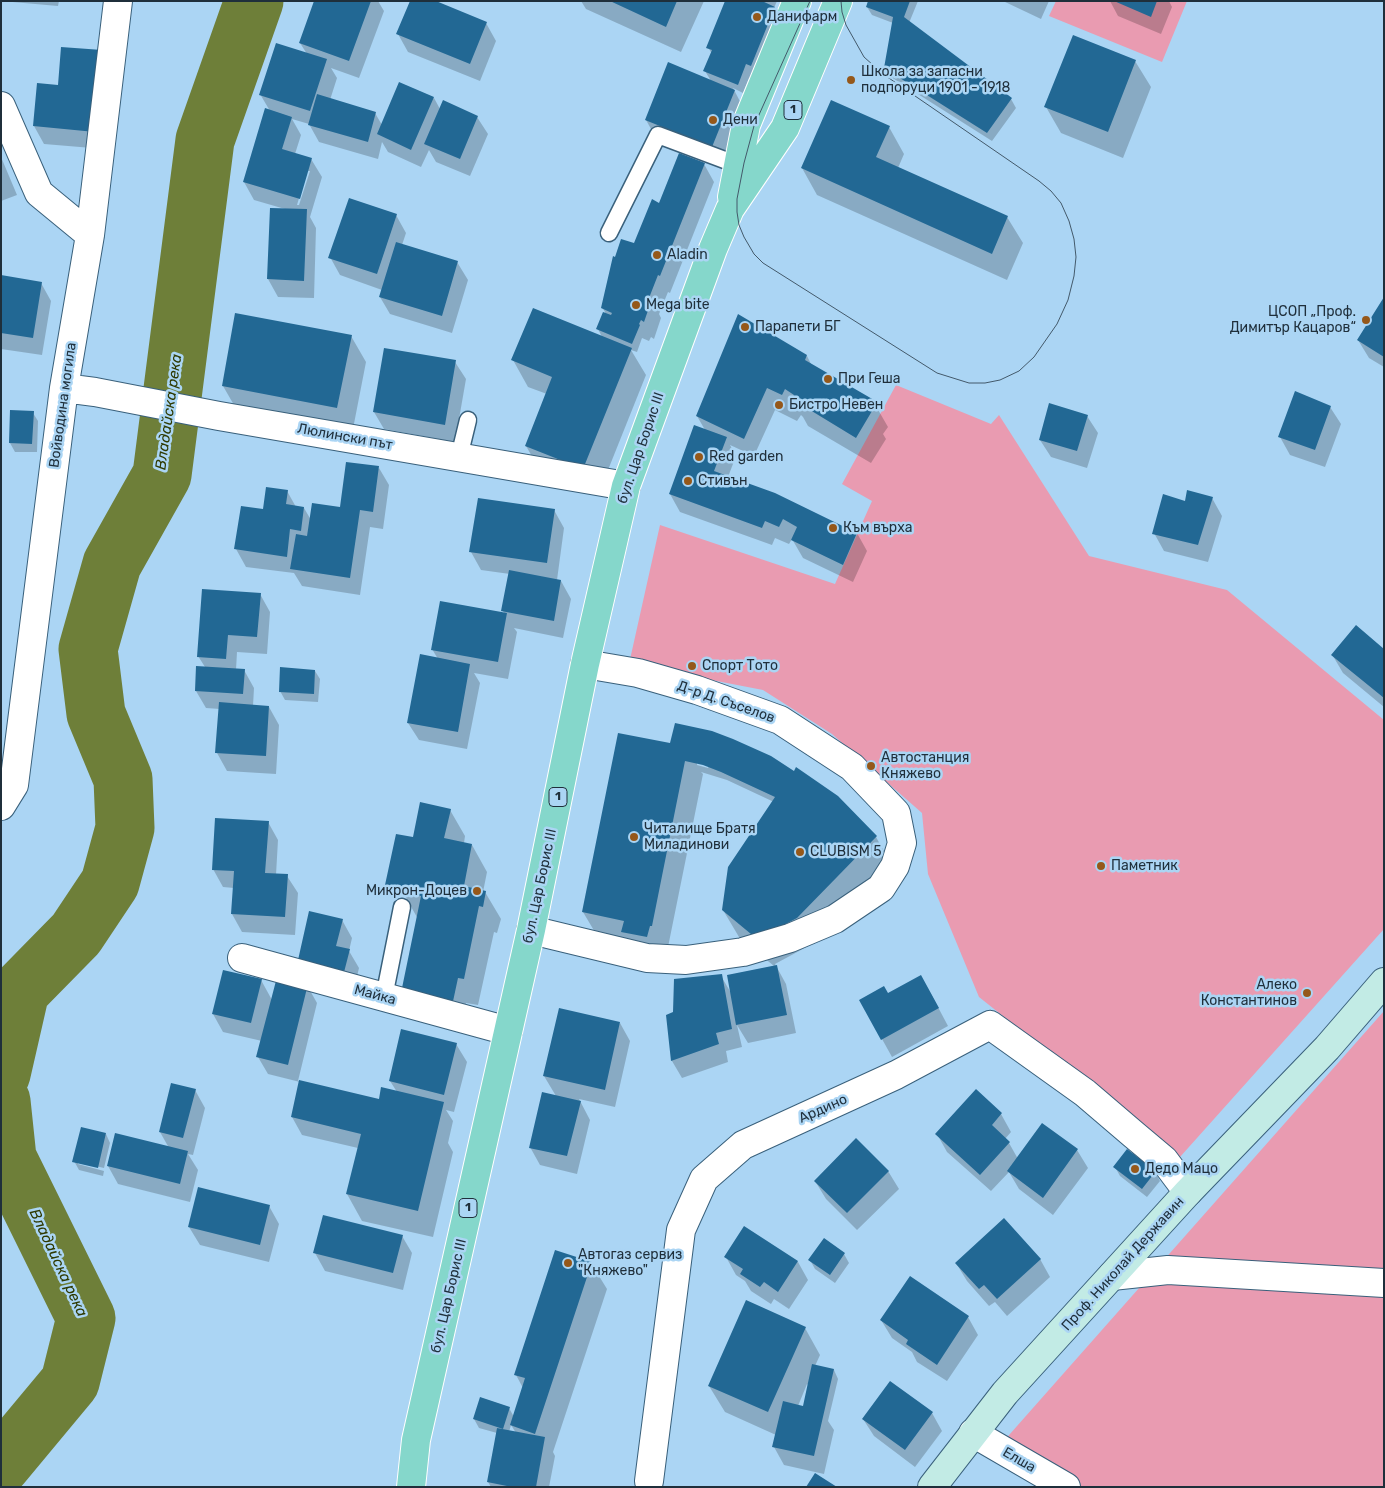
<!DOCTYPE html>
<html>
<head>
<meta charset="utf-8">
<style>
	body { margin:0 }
	#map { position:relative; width:1385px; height:1488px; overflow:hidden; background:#abd5f4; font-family:Rubik,sans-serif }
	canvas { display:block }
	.frame { position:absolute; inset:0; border:2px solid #1f2f3b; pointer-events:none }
</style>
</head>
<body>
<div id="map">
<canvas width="1385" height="1488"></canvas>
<div class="frame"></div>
</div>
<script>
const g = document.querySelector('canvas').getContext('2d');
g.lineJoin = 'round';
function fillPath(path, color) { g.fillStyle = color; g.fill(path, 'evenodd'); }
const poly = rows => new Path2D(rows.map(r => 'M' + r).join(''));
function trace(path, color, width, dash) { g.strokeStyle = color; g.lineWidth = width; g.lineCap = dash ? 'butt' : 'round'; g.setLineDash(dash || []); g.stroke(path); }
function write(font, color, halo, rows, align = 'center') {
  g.font = font + ' Rubik,sans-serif'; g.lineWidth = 5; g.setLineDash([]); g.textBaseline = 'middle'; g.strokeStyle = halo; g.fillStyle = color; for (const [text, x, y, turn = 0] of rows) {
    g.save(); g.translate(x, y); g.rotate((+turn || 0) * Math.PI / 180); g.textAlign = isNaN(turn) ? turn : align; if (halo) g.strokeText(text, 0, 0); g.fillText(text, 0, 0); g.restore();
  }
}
const green = poly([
	[1056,1,1187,1,1162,62,1049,16],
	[896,385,991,424,999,415,1089,556,1227,590,1384,720,1384,929,1180,1157,979,997,928,874,922,813,832,734,763,690,629,664,660,525,835,584,872,501,842,484],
	[1384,1011,1384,1487,1080,1487,1002,1443]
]);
const shadow = poly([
	[1,1,59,1,58,6],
	[315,1,378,1,384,11,359,78,331,68,337,78,330,100,375,113,382,125,434,98,440,109,477,117,488,134,470,176,436,162,429,150,421,167,388,152,382,142,378,159,319,142,309,124,292,119,301,135,295,154,311,159,322,177,310,217,316,228,314,298,278,297,268,279,285,209,254,200,244,182,270,111,260,94,307,54,300,43],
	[307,171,310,171,299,205,297,205],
	[581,1,704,1,681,52,586,9],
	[726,1,777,1,774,8,784,25,761,83,749,78,743,93,733,88,744,109,722,164,656,138,646,120,711,81,705,71,712,54,708,47],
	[870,1,918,1,909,23,1011,99,1016,108,992,141,891,77,886,68,893,23,872,15,867,7],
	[1003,1,1049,1,1041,19],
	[1110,1,1169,1,1172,7,1161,34,1118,16],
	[486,23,496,41,480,81,408,52,398,34],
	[1135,61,1151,87,1123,158,1061,133,1046,107],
	[59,86,104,149,44,144,34,126],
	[889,127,904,154,898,168,1007,217,1023,243,1007,280,817,195,802,168],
	[1,157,17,195,1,201],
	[704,164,714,182,670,293,668,292,659,314,661,318,654,339,651,337,649,341,642,338,637,352,631,350,646,375,598,495,541,472,526,446,547,394,528,387,513,360,602,337,598,329,605,312,602,307,635,245,660,204],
	[396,215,406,233,402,245,457,262,468,280,452,333,390,314,380,297,382,290,340,275,330,257],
	[1,276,41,283,51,301,42,355,1,349],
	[1384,299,1384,367,1369,358,1358,340],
	[351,336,366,362,352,434,238,412,223,386],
	[807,356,812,366,873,401,888,427,883,434,886,439,871,463,808,426,803,417,801,415,797,421,775,410,754,456,730,445,736,456,728,477,857,533,867,551,853,582,803,558,792,539,789,544,775,538,772,545,680,512,670,494,705,430,697,416],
	[455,362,466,379,455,442,384,429,374,412],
	[1330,407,1341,424,1325,467,1290,455,1280,437],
	[11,412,33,413,38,421,37,452,15,452,10,443],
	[1087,416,1098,433,1087,468,1051,457,1040,440],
	[379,468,389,485,383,529,370,527,360,595,302,586,294,573,246,567,236,549,264,510,287,491,296,507,304,508,311,520,341,508],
	[1212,498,1222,516,1208,562,1164,551,1154,533,1186,502],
	[554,510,564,528,557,580,561,581,571,599,563,638,514,628,517,632,508,679,474,673,480,683,467,749,419,740,408,723,438,659,432,649,505,614,502,610,510,574,481,570,471,552],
	[260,594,270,612,267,654,237,652,236,670,244,670,254,688,253,706,269,707,279,725,276,774,227,771,217,753,220,709,206,708,196,691,205,667,198,656],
	[1384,651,1384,707,1343,673,1333,656],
	[315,671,320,679,318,702,285,700,280,691],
	[673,745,876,837,891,864,812,944,775,964,786,984,796,1033,748,1043,737,1025,742,1047,726,1051,728,1062,682,1078,672,1061,675,1013,721,976,731,993,774,966,739,937,723,910,774,802,727,780,701,772,703,774,667,952,599,939,583,912],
	[697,762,709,765,708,768,697,765],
	[450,810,465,836,464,843,472,845,487,872,483,892,485,892,501,919,497,933,494,932,478,1005,466,1003,462,1023,418,919,405,896,392,893,387,885,413,839],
	[268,822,278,840,276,875,287,876,298,893,295,935,242,932,232,914,234,888,223,887,213,869],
	[342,920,352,938,349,951,359,968,352,997,308,987,317,1003,298,1081,380,1100,397,1092,390,1081,456,1044,467,1062,454,1112,446,1110,453,1121,448,1143,453,1152,433,1237,362,1221,347,1194,358,1148,302,1135,292,1117,300,1082,268,1074,258,1057,262,1041,223,1032,213,1014,261,980,272,1000],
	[931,994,948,1026,892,1057,882,1039],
	[620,1023,630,1041,615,1107,579,1099,590,1120,577,1174,540,1165,530,1147,556,1096,544,1076],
	[195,1090,205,1108,193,1155,188,1154,198,1170,190,1202,118,1184,108,1166,169,1148,160,1132],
	[1001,1114,1011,1132,1005,1139,1009,1143,1018,1159,1077,1150,1088,1168,1053,1215,1019,1189,1009,1172,991,1191,947,1152,937,1134],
	[106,1134,110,1143,104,1168,78,1162,78,1164,104,1171,103,1176,79,1170,74,1161],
	[1115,1167,1155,1172,1160,1181,1147,1197,1120,1176],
	[888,1171,899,1189,857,1230,826,1199,815,1181],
	[269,1206,279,1224,269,1262,200,1245,189,1227],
	[744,1228,798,1262,808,1280,789,1309,774,1299,771,1304,751,1291,745,1281,736,1275,726,1257],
	[402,1236,412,1253,403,1290,325,1271,315,1253],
	[844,1254,849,1263,835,1283,815,1269,810,1260],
	[1040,1259,1050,1277,1007,1316,995,1302,989,1306,967,1281,956,1263],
	[591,1263,607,1289,553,1452,555,1456,549,1487,491,1487,488,1482,497,1433,479,1428,474,1419,509,1408,514,1417,523,1388,516,1375],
	[511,1425,516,1433,509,1432],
	[910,1278,968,1317,978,1335,947,1381,917,1362,912,1352,892,1338,881,1320],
	[805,1328,820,1355,815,1366,834,1370,838,1379,828,1421,834,1430,824,1474,784,1465,774,1447,776,1435,725,1412,709,1386],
	[807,1384,808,1385,805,1408,798,1406],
	[932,1413,942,1431,915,1467,874,1436,863,1419]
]);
const river = poly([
	[1,1074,20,991,76,934,110,883,125,828,123,779,96,714,88,649,112,564,162,475,205,140,254,1],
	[1,1101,7,1158,86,1318,70,1382,1,1465]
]);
const building = poly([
	[314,1,371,1,349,61,299,43],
	[410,1,436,1,487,22,470,64,396,34],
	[610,1,677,1,666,27],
	[725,1,762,1,775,7,751,66,746,64,738,85,703,71,712,50,706,48],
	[868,1,910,1,904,17,1012,98,987,133,884,68,893,17,866,7],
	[1114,1,1157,1,1151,17],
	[1073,35,1136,60,1108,132,1044,107],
	[276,43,327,59,310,111,259,95],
	[61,47,102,50,95,132,33,126,37,83,58,85],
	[668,62,735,90,712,147,645,120],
	[399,82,434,97,411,150,377,134],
	[317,94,376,112,368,142,308,125],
	[443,100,478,116,460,159,424,144],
	[831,100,890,126,876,157,1008,216,992,254,801,168],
	[265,108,292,117,282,149,312,158,300,199,243,182],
	[679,153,705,163,660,276,658,275,649,298,652,299,644,322,641,320,639,324,640,325,632,344,596,329,603,312,611,315,612,313,601,308,613,256,615,257,621,239,634,243,652,199,659,203],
	[349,198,397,214,377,274,328,258],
	[270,208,307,209,304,281,267,279],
	[396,242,458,261,442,316,379,297],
	[1,275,42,282,33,338,1,333],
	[1384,297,1384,357,1357,340],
	[533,308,632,348,583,469,525,446,552,377,511,360],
	[235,313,352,335,337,408,222,386],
	[738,314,807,355,805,360,874,400,868,409,872,411,856,438,792,399,794,395,785,389,782,395,767,388,744,439,696,416],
	[384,348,456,360,445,425,373,412],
	[1295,391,1331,406,1315,450,1278,437],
	[1049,403,1088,415,1077,451,1039,440],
	[10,410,34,411,32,444,9,443],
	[694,425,727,437,714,471,775,493,857,533,843,565,791,540,797,527,783,519,779,527,765,521,762,528,669,494],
	[346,462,379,466,373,512,360,510,350,578,290,569,296,534,307,536,312,503,340,507],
	[266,487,288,490,286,504,304,507,301,531,290,529,287,557,234,549,241,506,263,509],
	[1187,490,1213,497,1198,545,1152,534,1163,494,1185,501],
	[478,498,555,509,547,563,469,552],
	[509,570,561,580,554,621,501,611],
	[202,589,261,593,257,637,228,635,226,659,197,657],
	[440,601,507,613,498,662,431,650],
	[1356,625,1384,649,1384,698,1331,655],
	[420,654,470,664,458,732,407,723],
	[196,666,245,669,243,694,195,691],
	[280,667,315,670,314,694,279,692],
	[219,702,269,706,266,756,215,753],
	[675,723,712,731,733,739,771,756,794,771,796,767,838,796,877,836,797,918,757,939,722,910,728,867,775,797,721,772,703,765,685,761,652,926,650,926,647,937,621,932,624,921,582,912,618,733,670,743],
	[420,802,451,809,444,838,472,844,464,886,486,891,483,907,479,906,464,979,458,978,452,1006,402,988,421,896,401,892,402,888,385,885,396,834,413,837],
	[215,818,269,821,265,873,288,874,285,917,231,914,234,871,212,870],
	[309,911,343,919,336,946,350,949,342,980,296,969],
	[777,965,787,1015,736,1025,727,975],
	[223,970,262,979,251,1023,212,1014],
	[722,974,732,1029,716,1033,719,1044,671,1061,666,1015,673,1012,674,979],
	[921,975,939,1008,881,1040,859,1000,884,986,888,993],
	[277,977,308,984,288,1065,256,1057],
	[559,1008,620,1022,605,1090,543,1076],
	[401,1029,457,1043,444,1095,389,1081],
	[299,1080,379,1099,381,1087,444,1102,418,1211,346,1194,361,1134,291,1117],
	[171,1083,196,1089,183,1138,159,1132],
	[976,1089,1002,1113,992,1125,1010,1142,980,1175,935,1134],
	[542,1092,581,1101,567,1156,529,1148],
	[1042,1123,1078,1149,1043,1198,1007,1171],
	[81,1127,106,1133,98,1168,72,1162],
	[115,1133,188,1151,180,1184,107,1166],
	[856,1138,889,1171,847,1213,814,1181],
	[1127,1149,1156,1171,1142,1189,1113,1167],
	[198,1187,270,1205,260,1245,188,1227],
	[323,1215,403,1235,393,1273,313,1253],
	[1004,1218,1041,1259,997,1299,984,1285,979,1289,955,1263],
	[744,1226,798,1261,778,1292,764,1282,760,1287,740,1274,743,1269,724,1257],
	[824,1238,845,1253,830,1275,808,1260],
	[555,1250,592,1262,535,1434,510,1425,525,1378,514,1375],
	[910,1276,969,1316,937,1365,906,1344,908,1340,880,1320],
	[746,1300,806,1327,768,1412,708,1386],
	[812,1364,834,1369,814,1456,772,1447,783,1401,803,1406],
	[890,1381,933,1412,905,1450,862,1419],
	[480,1397,510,1407,503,1429,473,1419],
	[497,1428,545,1437,536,1487,512,1487,487,1482],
	[815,1473,837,1487,806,1487]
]);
const service = poly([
	[609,233,658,135,738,165],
	[459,457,468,420],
	[384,997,402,907]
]);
const minor = poly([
	[1,106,39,193,90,235],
	[64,388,95,392,219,416,626,486],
	[1,806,14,785,64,388,90,235,118,1],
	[531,930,647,958,686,960,743,952,790,938,835,919,881,888,895,866,902,843,896,813,852,767,780,720,697,690,638,673,585,664],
	[242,958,508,1031],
	[1112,1276,1168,1270,1384,1283],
	[973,1433,1066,1487],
	[649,1481,681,1230,704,1179,743,1145,896,1075,990,1025,1085,1093,1133,1134,1164,1160,1188,1192]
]);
const secondary = poly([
	[932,1487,1005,1393,1188,1192,1327,1048,1384,982]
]);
const primary = poly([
	[732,197,746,125,797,1],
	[411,1487,416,1440,531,930,585,664,626,486,713,249,730,209,785,128,838,1]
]);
const tram = poly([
	[810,1,754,126,744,163,737,199,737,212,739,225,744,237,754,254,763,263,937,373,969,383,985,383,1000,380,1019,371,1034,357,1057,324,1068,300,1074,276,1076,257,1074,239,1069,221,1061,203,1051,191,1039,181,883,74,864,57,846,25,842,12,841,1]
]);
const markers = [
	[757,17,5,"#95581a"],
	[851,80,5,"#95581a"],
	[713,120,5,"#95581a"],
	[657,255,5,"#95581a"],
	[636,305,5,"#95581a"],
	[1366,320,5,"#95581a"],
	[745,327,5,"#95581a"],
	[828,379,5,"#95581a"],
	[779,405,5,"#95581a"],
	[699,457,5,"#95581a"],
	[688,481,5,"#95581a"],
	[833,528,5,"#95581a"],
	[692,666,5,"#95581a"],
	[871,766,5,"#95581a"],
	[634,837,5,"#95581a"],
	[800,852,5,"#95581a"],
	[1101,866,5,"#95581a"],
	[477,891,5,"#95581a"],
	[1307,993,5,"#95581a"],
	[1135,1169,5,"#95581a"],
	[568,1263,5,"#95581a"]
];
const shields = [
	[793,110,18],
	[558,797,18],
	[468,1208,18]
];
const shieldNames = [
	["1",793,110],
	["1",558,797],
	["1",468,1208]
];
const poiNames = [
	["Данифарм",767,17],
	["Школа за запасни",861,72],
	["подпоруци 1901 - 1918",861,88],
	["Дени",723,120],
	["Aladin",667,255],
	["Mega bite",646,305],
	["ЦСОП „Проф.",1356,312,"right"],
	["Димитър Кацаров“",1356,328,"right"],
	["Парапети БГ",755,327],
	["При Геша",838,379],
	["Бистро Невен",789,405],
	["Red garden",709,457],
	["Стивън",698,481],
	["Към върха",843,528],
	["Спорт Тото",702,666],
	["Автостанция",881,758],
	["Княжево",881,774],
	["Читалище Братя",644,829],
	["Миладинови",644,845],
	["CLUBISM 5",810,852],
	["Паметник",1111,866],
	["Микрон-Доцев",467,891,"right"],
	["Алеко",1297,985,"right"],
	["Константинов",1297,1001,"right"],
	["Дедо Мацо",1145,1169],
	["Автогаз сервиз",578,1255],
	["\"Княжево\"",578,1271]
];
const streetNames = [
	["Войводина могила",63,405,-82],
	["Люлински път",345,437,10],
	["бул. Цар Борис III",641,448,-71],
	["Д-р Д. Съселов",726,702,19],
	["бул. Цар Борис III",540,886,-78],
	["Майка",375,995,15],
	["Ардино",823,1109,-24],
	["Проф. Николай Державин",1123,1264,-48],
	["бул. Цар Борис III",449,1296,-77],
	["Елша",1019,1460,30]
];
const waterNames = [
	["Владайска река",169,412,-82],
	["Владайска река",58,1263,65]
];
fillPath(green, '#e99bb1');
fillPath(shadow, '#0003');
trace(river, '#6e7f39', 59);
fillPath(building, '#226894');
trace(service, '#39607b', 19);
trace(minor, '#39607b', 30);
trace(secondary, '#39607b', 30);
trace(primary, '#fff', 30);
trace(service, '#fff', 16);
trace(minor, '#fff', 28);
trace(secondary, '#c2ebe5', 28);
trace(primary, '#85d7cb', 28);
trace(tram, '#43596a', 1);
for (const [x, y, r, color] of markers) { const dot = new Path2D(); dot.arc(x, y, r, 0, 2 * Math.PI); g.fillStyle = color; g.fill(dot); trace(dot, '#abd5f4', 2); }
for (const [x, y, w] of shields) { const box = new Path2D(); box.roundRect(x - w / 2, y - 9.5, w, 19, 4); g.fillStyle = '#abd5f4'; g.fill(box); trace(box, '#1f2f3b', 1); }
write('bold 12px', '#1f2f3b', null, shieldNames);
write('14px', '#1f2f3b', '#abd5f4', poiNames, 'left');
write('14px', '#1f2f3b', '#abd5f4', streetNames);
write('italic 15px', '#2f3a02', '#abd5f4', waterNames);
</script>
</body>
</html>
